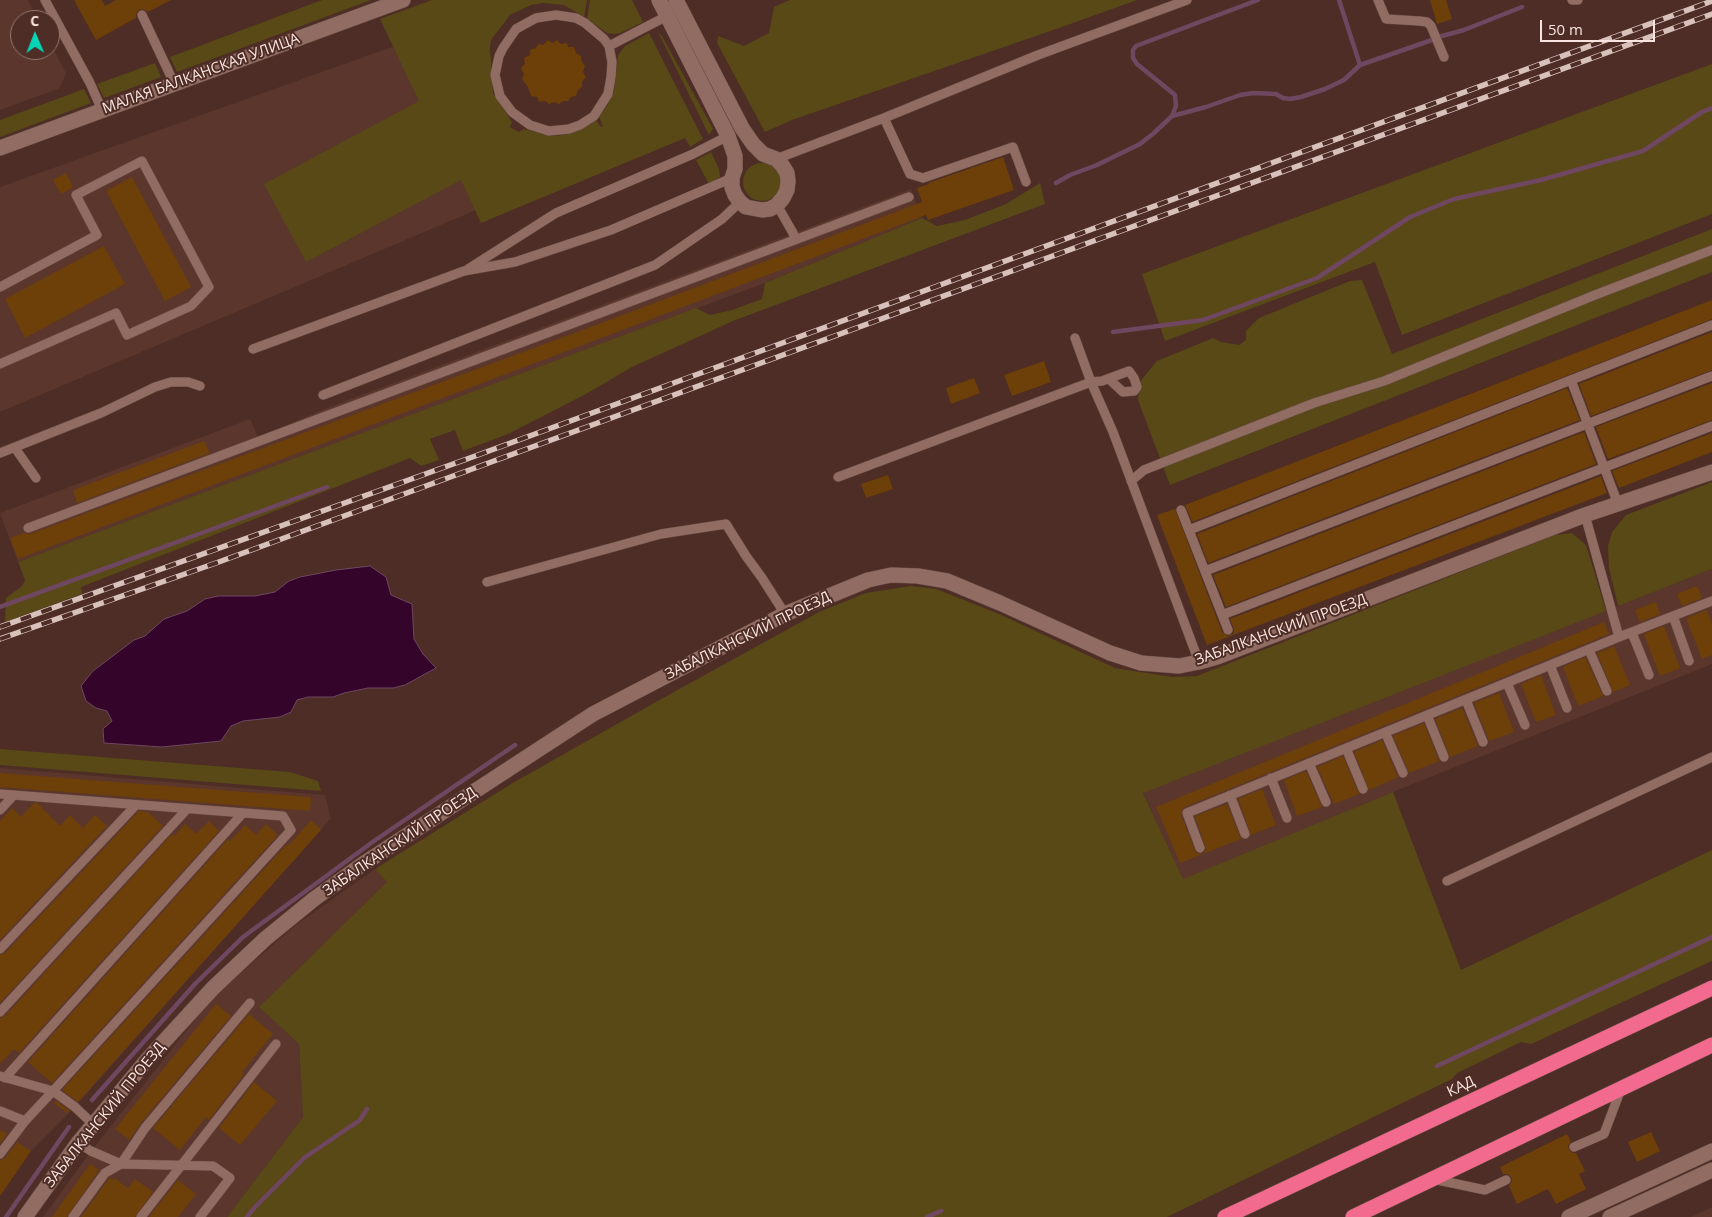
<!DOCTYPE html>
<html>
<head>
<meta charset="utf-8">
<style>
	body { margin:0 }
	#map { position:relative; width:1712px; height:1217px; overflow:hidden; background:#4d2d25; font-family:"Open Sans",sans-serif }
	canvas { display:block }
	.north { position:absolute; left:10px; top:10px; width:50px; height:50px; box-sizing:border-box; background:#4d2d25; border:1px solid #92766f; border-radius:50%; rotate:359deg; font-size:14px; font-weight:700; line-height:20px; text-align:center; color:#fae4df }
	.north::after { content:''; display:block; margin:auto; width:18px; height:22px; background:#05d5b6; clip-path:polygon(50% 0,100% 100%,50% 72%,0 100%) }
	.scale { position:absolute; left:1540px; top:20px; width:115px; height:22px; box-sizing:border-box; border:2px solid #fae4df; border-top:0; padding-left:6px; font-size:15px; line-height:18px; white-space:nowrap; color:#fae4df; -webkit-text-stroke:4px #4d2d25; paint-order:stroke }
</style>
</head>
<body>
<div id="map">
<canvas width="1712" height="1217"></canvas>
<div class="north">С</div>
<div class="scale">50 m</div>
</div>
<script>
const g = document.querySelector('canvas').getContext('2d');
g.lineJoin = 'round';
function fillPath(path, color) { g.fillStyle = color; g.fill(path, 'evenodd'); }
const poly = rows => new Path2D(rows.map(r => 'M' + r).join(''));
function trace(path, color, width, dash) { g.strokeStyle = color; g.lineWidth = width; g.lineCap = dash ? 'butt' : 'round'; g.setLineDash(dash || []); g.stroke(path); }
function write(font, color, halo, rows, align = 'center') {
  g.font = font + ' "Open Sans",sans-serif'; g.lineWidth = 4; g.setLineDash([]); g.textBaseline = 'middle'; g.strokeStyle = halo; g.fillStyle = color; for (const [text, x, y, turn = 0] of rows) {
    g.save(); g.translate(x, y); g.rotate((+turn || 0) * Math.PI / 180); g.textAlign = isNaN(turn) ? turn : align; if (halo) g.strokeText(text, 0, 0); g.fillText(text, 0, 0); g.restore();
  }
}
const built = poly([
	[0,0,28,0,38,20,20,20,20,50,50,50,50,42,66,73,60,88,0,110],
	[442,29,528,188,0,412,0,187],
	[911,189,922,218,765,283,18,562,0,513,250,419,258,437,332,406],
	[1712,569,1712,664,1393,792,1183,880,1143,792],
	[0,768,325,795,331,818,75,1107,31,1151,0,1196],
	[375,869,387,882,259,1007,299,1044,303,1117,227,1217,43,1217,91,1151,213,997,296,925],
	[1712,1207,1712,1217,1691,1217]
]);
const green = poly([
	[322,0,371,0,177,72,170,57],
	[432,0,587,0,584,17,564,5,543,3,531,5,510,15,491,40,490,48,493,93,512,122,510,127,519,132,524,129,551,136,562,135,574,132,596,120,601,127,603,126,599,117,607,106,614,91,618,55,625,46,649,33,703,139,690,147,685,138,481,223,461,180,306,262,264,184,419,101,380,19],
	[590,0,632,0,643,22,620,33,614,34,607,33,587,19],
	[790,0,1137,0,1062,27,792,120,765,132,717,43,718,36,744,46,769,33,774,7],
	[658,32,662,36,713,129,709,135],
	[155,63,161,77,104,98,97,84],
	[1712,64,1712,214,1402,335,1375,262,1165,341,1142,274],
	[84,89,91,103,0,137,0,120],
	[711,152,719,169,720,177,709,184,696,160],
	'743 182a19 19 0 1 1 38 0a19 19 0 1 1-38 0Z',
	[1040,183,1045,204,733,321,632,367,586,394,508,434,463,451,455,430,430,439,439,460,421,466,410,458,81,587,82,594,5,622,6,598,22,586,25,580,18,562,696,308,710,315,732,310,762,299,765,283,922,218,937,226,965,220,1006,204],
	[1712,229,1712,272,1170,485,1138,400,1139,383,1157,361,1213,338,1221,342,1239,345,1246,340,1246,331,1259,318,1350,281,1362,280,1392,354],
	[1712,482,1712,569,1618,606,1609,568,1608,546,1612,532,1626,515],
	[1572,533,1586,545,1606,611,1143,793,1183,879,1393,792,1461,970,1712,850,1712,961,1531,1044,1521,1042,1457,1073,1452,1079,1167,1217,227,1217,303,1117,299,1044,259,1007,387,882,375,869,511,784,663,698,819,612,866,593,911,586,936,589,999,614,1115,668,1172,677,1197,676,1555,535],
	[0,749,290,772,318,781,321,791,0,765]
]);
const water = poly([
	[370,566,386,577,391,595,412,604,414,639,423,654,436,668,405,685,393,688,368,688,344,693,333,697,308,697,297,700,291,712,280,717,243,721,231,726,221,741,162,747,104,743,103,729,112,721,107,711,96,708,86,701,81,686,93,671,134,640,145,636,164,619,187,611,205,599,218,596,255,596,275,592,289,581,300,577,336,570,370,566]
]);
const stream = poly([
	[1339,0,1360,65],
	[1442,36,1464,30,1522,7],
	[1172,116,1206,107,1240,95,1253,93,1276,94,1283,98,1290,99,1301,97,1325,89,1344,80,1360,65,1432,40],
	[1056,183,1070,175,1097,165,1140,144,1154,133,1172,116,1176,106,1175,95,1137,64,1133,58,1133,50,1136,46,1258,0],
	[1113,332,1203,320,1317,278,1410,217,1454,199,1541,180,1643,151,1702,112,1712,108],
	[0,607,327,487],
	[1437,1066,1712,937],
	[92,1100,195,984,243,937,374,841,515,745],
	[6,1217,69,1127],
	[247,1217,254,1208,304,1158,360,1120,367,1109],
	[927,1217,941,1211]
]);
const building = poly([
	[74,0,102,0,105,6,116,0,171,0,148,12,143,9,139,10,136,14,136,18,96,40],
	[1430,0,1446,0,1452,19,1437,24],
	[548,40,552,43,557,40,561,44,567,43,568,47,574,47,576,53,581,56,582,62,585,66,583,72,586,77,582,82,582,87,578,90,576,96,571,97,568,101,563,101,559,104,554,102,549,104,545,101,539,102,537,97,531,96,528,87,522,79,524,74,521,68,525,64,524,58,530,55,530,50,536,48,538,44,543,45],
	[1003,157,1014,190,928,220,926,215,18,559,10,538,24,533,30,534,588,328,922,202,917,188,929,184,928,183],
	[66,173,73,187,61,194,53,180],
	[132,177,191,287,165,301,106,191],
	[104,246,125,284,25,338,5,299],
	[1712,300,1712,319,1192,522,1185,505],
	[1712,332,1712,370,1591,416,1579,384],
	[1044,361,1051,382,1012,396,1004,375],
	[974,378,980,393,951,404,946,388],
	[1712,383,1712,420,1608,459,1596,427],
	[1567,388,1580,420,1208,563,1197,534],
	[1584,432,1596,464,1226,607,1213,575],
	[1712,433,1712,452,1619,488,1612,471],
	[204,441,210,453,77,503,73,490],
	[888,475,893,489,866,498,861,484],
	[1601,476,1607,493,1207,645,1157,515,1175,509,1222,632,1228,636,1233,634,1234,630,1230,619],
	[1697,586,1702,598,1682,606,1677,594],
	[1656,602,1660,614,1640,622,1635,610],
	[1707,610,1712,624,1712,655,1702,659,1686,618],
	[1604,622,1609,634,1185,807,1181,812,1181,815,1196,853,1203,854,1206,849,1195,816,1227,804,1241,839,1180,863,1156,807],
	[1664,626,1680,668,1660,676,1644,634],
	[1614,646,1630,685,1613,692,1597,653],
	[1585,657,1603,696,1578,706,1563,667],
	[1541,675,1556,715,1536,722,1521,684],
	[1499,693,1514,732,1489,741,1474,703],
	[1462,708,1478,746,1450,757,1435,719],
	[1424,723,1439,761,1409,773,1393,736],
	[1382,740,1398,777,1369,790,1354,752],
	[1343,756,1359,794,1334,804,1317,767],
	[1306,771,1322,807,1297,816,1284,780],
	[0,773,311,797,310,811,0,787],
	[1262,789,1276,825,1251,835,1238,799],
	[34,803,37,803,60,826,70,815,83,828,95,815,107,826,0,940,0,821,12,808,21,817],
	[139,811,148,812,163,826,0,1003,0,955,5,953],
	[311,820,321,830,78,1102,62,1090,287,844,289,845],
	[209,821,219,831,19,1053,14,1049,0,1064,0,1018,5,1016,172,834,174,836,185,824,196,834],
	[266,824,278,835,52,1083,28,1062,228,839,230,841,245,825,256,835],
	[216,1004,231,1016,140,1124,129,1140,115,1129],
	[249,1014,273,1034,242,1072,244,1074,209,1120,206,1117,180,1150,153,1128],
	[254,1082,277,1101,240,1145,219,1128],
	[56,1101,70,1111,67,1113,54,1103],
	[0,1130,7,1134,0,1144],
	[1651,1132,1660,1151,1637,1162,1628,1142],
	[1567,1134,1571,1142,1568,1146,1569,1150,1573,1153,1576,1153,1585,1171,1579,1174,1586,1189,1556,1204,1548,1189,1517,1204,1509,1186,1512,1181,1511,1177,1507,1174,1503,1174,1500,1167],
	[17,1142,31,1151,0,1196,0,1160,5,1158],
	[90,1164,99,1170,67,1217,52,1217],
	[110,1177,113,1180,114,1178,128,1188,135,1179,153,1192,135,1217,81,1217],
	[178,1180,196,1194,178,1217,149,1217]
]);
const service = poly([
	[45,0,90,83,102,110],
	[1378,0,1386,19,1419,21,1427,22,1431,26,1444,57],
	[1572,0,1578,0],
	[142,15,174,83],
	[556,15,576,18,585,23,604,39,609,46,612,62,611,77,608,94,594,116,580,125,569,129,549,131,530,125,512,112,500,96,495,75,499,56,503,48,516,29,536,18,556,15],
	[609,46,671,14],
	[884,118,910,174,923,178,1013,147,1026,182],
	[776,159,884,118,1038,55,1187,0],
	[777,205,793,233,795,239],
	[468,269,556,213,693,154,728,136],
	[0,287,97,235,76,195,142,161,209,287,191,306,127,335,116,313,0,364],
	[1075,338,1091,382,1113,432,1199,662],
	[253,349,464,271,515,262,611,230,732,178],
	[1571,380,1712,325],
	[323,395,655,265,722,219,740,202],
	[15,448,36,478],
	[0,453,101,413,155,387,171,382,188,382,200,386],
	[838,477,1091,382,1102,381,1129,371,1134,378,1137,387,1134,391,1123,392,1109,379],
	[1131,481,1144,470,1314,403,1384,381,1595,295,1712,250],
	[1181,510,1228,630],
	[1585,515,1619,637,1712,601],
	[28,528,909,197],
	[1189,530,1571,380,1618,504],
	[1205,571,1712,376],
	[487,582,661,534,726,524,746,556,762,578,785,614],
	[1222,615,1712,426],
	[1673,616,1689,661],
	[1632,633,1649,675],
	[1589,650,1607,691],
	[1550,665,1567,708],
	[1507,683,1525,725],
	[1466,700,1483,742],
	[1427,715,1444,757],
	[1385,732,1403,773],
	[1346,748,1363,789],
	[1309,763,1326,802],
	[1271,778,1287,818],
	[0,794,283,816,291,830,53,1091,0,1076],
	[1230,795,1245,834],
	[0,810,14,795],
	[1200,848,1187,813,1619,637],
	[1447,881,1712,757],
	[0,949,136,805],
	[0,1012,187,809],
	[5,1078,243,813],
	[0,1111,25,1121],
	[78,1143,91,1151,121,1164,213,1166,230,1178,200,1217],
	[1574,1147,1604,1134,1621,1089],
	[0,1154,25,1121,53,1091,75,1107,94,1125],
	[1433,1179,1485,1190,1506,1180],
	[73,1217,105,1173,121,1164,145,1128,250,1003],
	[141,1217,276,1044]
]);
const minor = poly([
	[659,0,728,136,735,156,735,169,732,178,732,187,735,195,740,202,746,207,762,210,770,209,777,205,783,198,787,190,788,181,787,173,782,165,776,159,763,154,753,144,742,128,676,0],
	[0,148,403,0],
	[25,1217,78,1143,147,1060,213,988,265,939,314,899,363,864,593,714,785,614,868,580,891,575,918,576,947,581,1000,603,1110,653,1141,663,1179,666,1199,662,1217,657,1585,515,1712,472],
	[1569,1217,1712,1151],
	[1610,1217,1712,1170]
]);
const motorway = poly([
	[1225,1217,1712,988],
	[1353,1217,1712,1045]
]);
const rail = poly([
	[0,627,467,459,1712,1],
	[0,639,216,563,1712,14]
]);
const streetNames = [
	["МАЛАЯ БАЛКАНСКАЯ УЛИЦА",201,74,-20],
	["ЗАБАЛКАНСКИЙ ПРОЕЗД",1281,630,-20],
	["ЗАБАЛКАНСКИЙ ПРОЕЗД",748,636,-26],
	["ЗАБАЛКАНСКИЙ ПРОЕЗД",400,842,-34],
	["КАД",1461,1087,-25],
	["ЗАБАЛКАНСКИЙ ПРОЕЗД",105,1115,-51]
];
fillPath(built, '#5b362c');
fillPath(green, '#584916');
fillPath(water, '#34042a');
trace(water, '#6f4760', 1);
trace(stream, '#6f4760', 4.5);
fillPath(building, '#6d3f09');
trace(service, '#664b44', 10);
trace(minor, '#664b44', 16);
trace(motorway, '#664b44', 16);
trace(service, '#916c63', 9);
trace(minor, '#916c63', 15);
trace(motorway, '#f26a8d', 15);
trace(rail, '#d8c0bb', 5.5);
trace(rail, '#4d2d25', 4, [11]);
write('15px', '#fae4df', '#4d2d25', streetNames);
</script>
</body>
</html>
